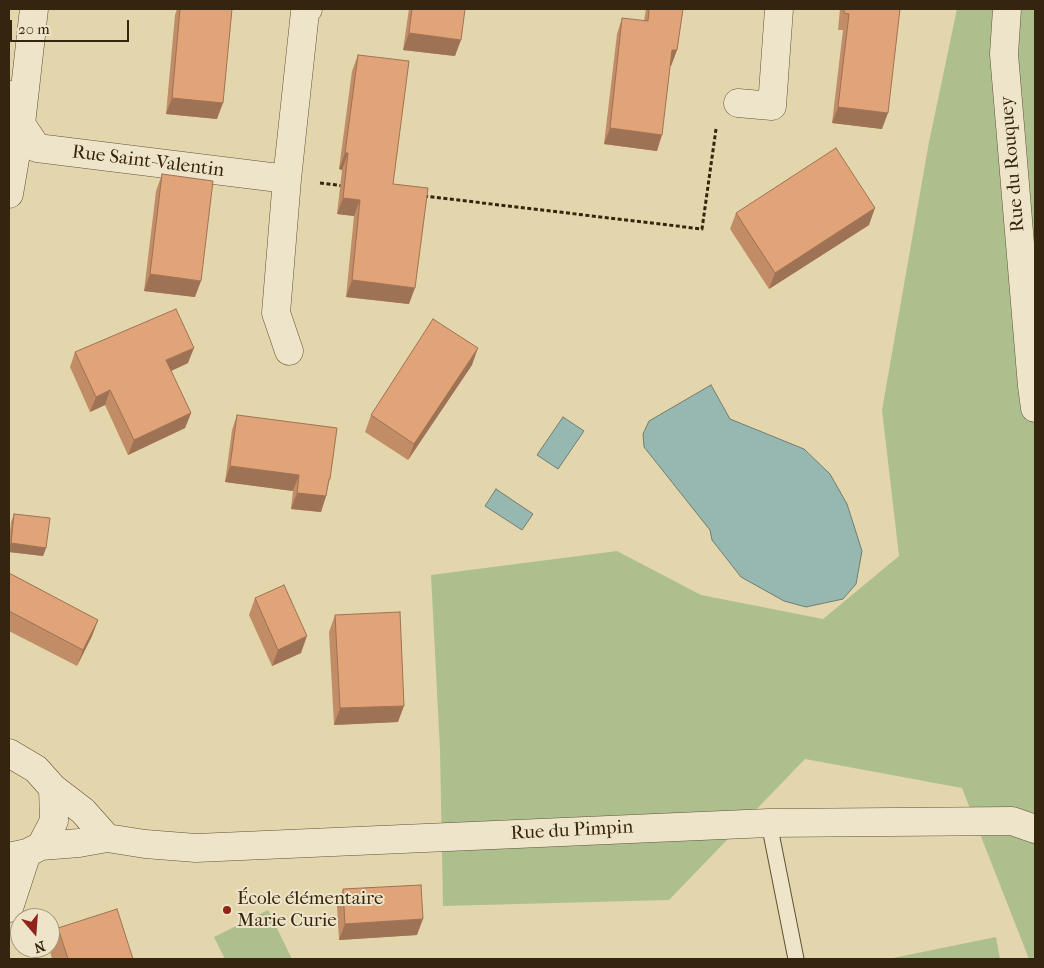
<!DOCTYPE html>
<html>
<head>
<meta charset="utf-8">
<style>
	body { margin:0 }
	#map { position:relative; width:1044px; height:968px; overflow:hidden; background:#e4d6ac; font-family:"IM FELL French Canon",serif }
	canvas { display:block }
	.frame { position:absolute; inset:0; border:10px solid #36250e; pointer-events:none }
	.north { position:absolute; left:10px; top:908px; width:50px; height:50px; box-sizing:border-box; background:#ede4c9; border:1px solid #a4987e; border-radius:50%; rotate:162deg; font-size:14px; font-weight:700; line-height:20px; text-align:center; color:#36250e }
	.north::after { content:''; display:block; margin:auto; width:18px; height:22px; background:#8f2418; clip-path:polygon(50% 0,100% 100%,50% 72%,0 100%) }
	.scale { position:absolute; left:10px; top:20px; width:119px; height:22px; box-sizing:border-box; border:2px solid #36250e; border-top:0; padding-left:6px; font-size:15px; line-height:18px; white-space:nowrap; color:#36250e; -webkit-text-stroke:4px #ede4c9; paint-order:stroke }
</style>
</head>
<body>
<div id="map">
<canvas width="1044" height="968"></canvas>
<div class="frame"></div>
<div class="north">N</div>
<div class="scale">20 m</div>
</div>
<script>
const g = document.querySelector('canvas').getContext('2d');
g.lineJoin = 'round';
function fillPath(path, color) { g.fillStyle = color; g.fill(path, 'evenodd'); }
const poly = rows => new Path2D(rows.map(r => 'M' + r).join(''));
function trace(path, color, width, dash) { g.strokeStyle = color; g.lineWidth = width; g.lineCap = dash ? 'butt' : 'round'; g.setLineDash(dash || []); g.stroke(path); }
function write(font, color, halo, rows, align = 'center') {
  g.font = font + ' "IM FELL French Canon",serif'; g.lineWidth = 4; g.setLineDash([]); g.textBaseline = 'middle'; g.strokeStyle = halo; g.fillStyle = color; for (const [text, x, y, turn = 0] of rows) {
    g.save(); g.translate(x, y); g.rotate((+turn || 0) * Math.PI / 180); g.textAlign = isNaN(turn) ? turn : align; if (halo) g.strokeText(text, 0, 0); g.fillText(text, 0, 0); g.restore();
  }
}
const green = poly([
	[957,9,1035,9,1035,959,1029,959,962,788,805,759,669,900,443,906,440,750,431,575,617,551,701,595,823,619,899,556,882,410,929,142],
	[268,910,292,959,225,959,214,937],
	[996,937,1000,959,888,959]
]);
const water = poly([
	[711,385,730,419,804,449,830,474,847,504,862,551,856,584,843,599,806,607,784,601,741,577,712,540,710,530,644,447,643,434,649,421,711,385],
	[563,417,584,431,558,469,537,455,563,417],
	[496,489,533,514,522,530,485,506,496,489]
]);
const path = poly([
	[320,183,344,186],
	[424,196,702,229,716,129]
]);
const service = poly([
	[769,823,796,959]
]);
const minor = poly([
	[1007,9,1004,54,1032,386,1035,408],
	[9,95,21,124,37,148,287,179],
	[738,103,772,106,779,9],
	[9,194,21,124,34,9],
	[289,351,276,313,287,179,305,12,308,9],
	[9,753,36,769,53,788,83,811,107,838],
	[41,846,79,843,107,838,145,844,196,848,769,823,1012,821,1035,829],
	[9,857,27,853,41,846,54,821,53,788],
	[9,908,27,853]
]);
const wall = poly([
	[177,9,232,9,217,119,166,114,175,15],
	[409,9,465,9,455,56,403,50],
	[646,9,683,9,677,50,671,66,670,66,657,151,604,144,617,34,622,18,644,21],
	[840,9,900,9,882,129,832,123,843,30,838,30],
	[358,55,393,184,409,304,346,297,354,216,337,214,342,170,339,169,352,71],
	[162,174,195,297,144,291,156,191],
	[736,213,869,225,769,289,730,229],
	[75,352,188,363,171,371,191,413,185,428,128,455,105,405,90,412,70,367],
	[472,365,408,460,365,432,371,415],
	[237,415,330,479,328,486,326,496,321,512,291,509,293,491,225,482,232,430],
	[14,514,46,548,43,556,9,552,9,541,11,522],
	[9,573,98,620,92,636,77,666,9,631],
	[255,598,301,653,272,666,249,615],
	[335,615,398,722,334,725,329,632],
	[343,889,417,935,339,940,337,906],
	[58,928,133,959,52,959,50,951]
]);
const shadedWall = poly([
	[703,9,715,9,714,10],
	[409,33,461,40,455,56,403,50],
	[672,50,677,50,671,66,666,66],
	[172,98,223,103,217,119,166,114],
	[838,107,888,113,882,129,832,123],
	[610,128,662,135,657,151,604,144],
	[345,153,348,153,342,170,339,169],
	[343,198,360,200,354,216,337,214],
	[875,208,869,225,769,289,775,273],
	[150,274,201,281,195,297,144,291],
	[352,280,415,288,409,304,346,297],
	[194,348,188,363,160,376,166,360],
	[478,348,472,365,408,460,414,444],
	[110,390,105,405,90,412,96,397],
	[191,413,185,428,128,455,134,440],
	[230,466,299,475,293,491,225,482],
	[297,493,326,496,321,512,291,509],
	[11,543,46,548,43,556,9,552,9,548],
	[98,620,92,636,77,666,83,650],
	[307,636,301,653,272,666,278,650],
	[404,706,398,722,334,725,340,708],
	[423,919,417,935,339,940,345,924]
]);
const building = poly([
	[180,9,232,9,223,103,172,98,180,9],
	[412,9,465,9,461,40,409,33,412,9],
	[649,9,683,9,677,50,672,50,662,135,610,128,622,18,648,21,649,9],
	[844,9,900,9,888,113,838,107,849,14,844,13,844,9],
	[358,55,409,61,393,184,428,188,415,288,352,280,360,200,343,198,348,153,345,153,358,55],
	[836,148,875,208,775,273,736,213,836,148],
	[162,174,213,181,201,281,150,274,162,174],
	[176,309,194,348,166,360,191,413,134,440,110,390,96,397,75,352,176,309],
	[433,319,478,348,414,444,371,415,433,319],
	[237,415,337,428,330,479,329,479,326,496,297,493,299,475,230,466,237,415],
	[14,514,50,518,46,548,11,543,14,514],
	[9,573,98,620,83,650,9,611,9,573],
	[284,585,307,636,278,650,255,598,284,585],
	[400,612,404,706,340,708,335,615,400,612],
	[421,885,423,919,345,924,343,889,421,885],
	[117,909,133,959,68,959,58,928,117,909]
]);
const markers = [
	[227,910,5,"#8f2418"]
];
const streetNames = [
	["Rue Saint-Valentin",148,162,7],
	["Rue du Rouquey",1013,164,-95],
	["Rue du Pimpin",572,831,-3]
];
const poiNames = [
	["École élémentaire",237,899],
	["Marie Curie",237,921]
];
fillPath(green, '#aebf8e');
fillPath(water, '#97b7b1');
trace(water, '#707d70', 1);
trace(service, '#625136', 17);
trace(minor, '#625136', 29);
trace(path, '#36250e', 3, [4, 2.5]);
trace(service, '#ede4c9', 15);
trace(minor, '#ede4c9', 28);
fillPath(wall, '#c28c67');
fillPath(shadedWall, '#9e7254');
fillPath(building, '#e1a378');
trace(building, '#9e7254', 1);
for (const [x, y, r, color] of markers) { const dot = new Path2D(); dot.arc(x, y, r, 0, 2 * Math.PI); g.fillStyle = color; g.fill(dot); trace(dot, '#ede4c9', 2); }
write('19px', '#36250e', '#ede4c9', streetNames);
write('19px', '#36250e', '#ede4c9', poiNames, 'left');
</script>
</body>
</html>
